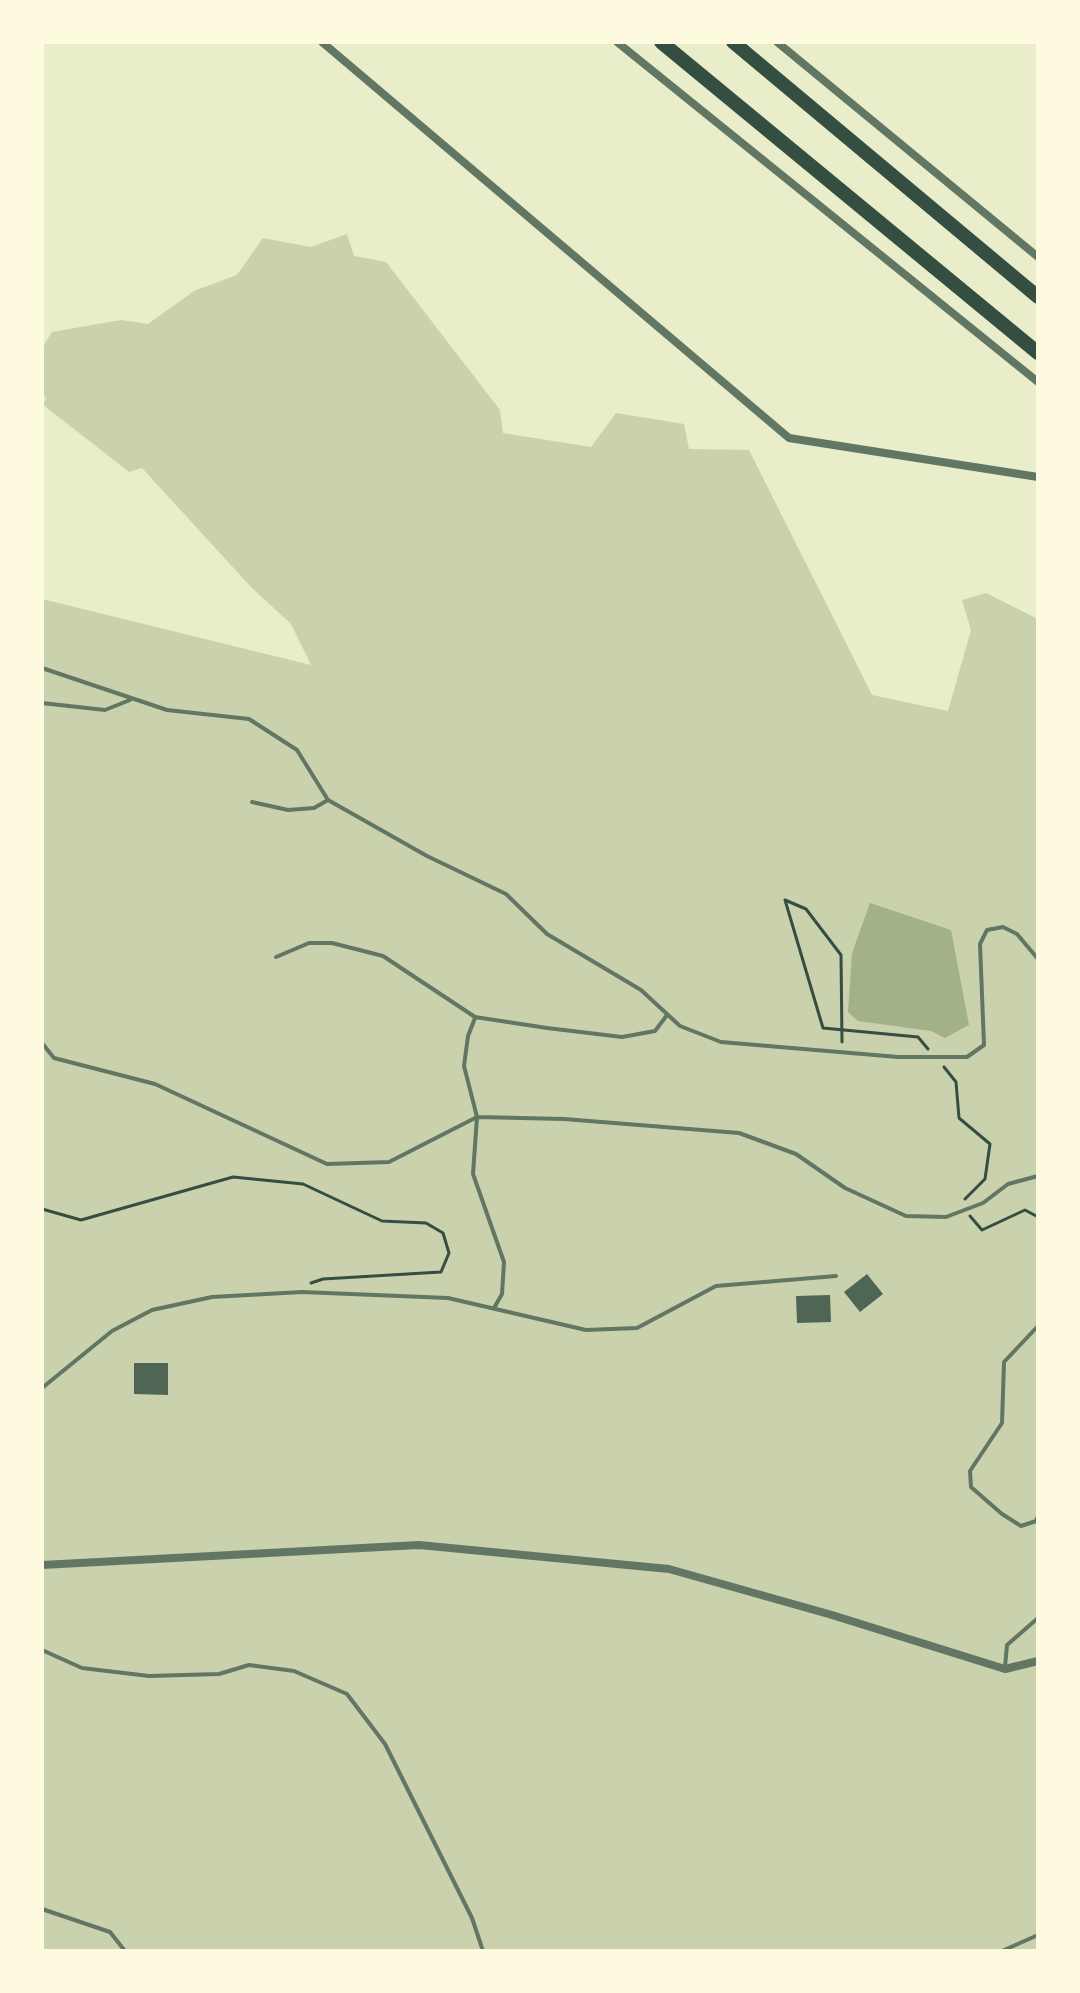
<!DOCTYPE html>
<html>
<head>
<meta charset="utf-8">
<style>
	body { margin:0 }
	#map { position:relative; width:1080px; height:1993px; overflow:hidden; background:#e9edc9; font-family:"Source Serif 4",serif }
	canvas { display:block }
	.frame { position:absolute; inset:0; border:44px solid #fefae0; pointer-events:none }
</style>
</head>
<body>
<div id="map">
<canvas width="1080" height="1993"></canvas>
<div class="frame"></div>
</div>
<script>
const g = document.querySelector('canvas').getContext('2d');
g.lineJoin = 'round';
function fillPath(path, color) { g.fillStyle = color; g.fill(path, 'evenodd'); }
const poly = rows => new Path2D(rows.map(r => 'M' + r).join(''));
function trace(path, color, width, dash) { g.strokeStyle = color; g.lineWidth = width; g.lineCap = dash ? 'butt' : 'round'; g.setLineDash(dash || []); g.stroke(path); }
const green = poly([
	[347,234,354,256,386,262,500,410,503,433,591,447,616,413,684,424,689,449,749,450,872,695,948,711,971,630,962,600,986,593,1038,619,1038,1951,42,1951,42,599,311,665,291,624,251,587,142,468,129,472,42,404,47,398,42,395,42,348,52,332,121,320,148,324,194,291,237,275,263,238,311,247]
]);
const water = poly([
	[870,903,951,930,969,1025,945,1038,931,1031,858,1021,848,1012,852,953]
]);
const building = poly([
	[867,1274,883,1294,860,1312,844,1292],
	[830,1295,831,1322,797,1323,796,1296],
	[134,1363,168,1363,168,1395,134,1394]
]);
const path = poly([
	[842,1042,841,955,806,909,785,900,823,1028,918,1037,928,1049],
	[944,1067,956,1082,959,1118,990,1144,985,1179,965,1199],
	[42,1209,81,1220,233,1177,303,1184,382,1221,426,1223,443,1233,449,1253,441,1272,323,1279,311,1283],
	[970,1216,982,1230,1025,1210,1038,1217]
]);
const service = poly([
	[42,668,167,710,249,719,297,750,328,800,427,856,506,894,547,934,641,990,680,1026,721,1042,898,1057,967,1057,984,1045,980,944,987,930,1003,927,1017,934,1038,959],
	[42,703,105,710,130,700],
	[252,802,288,810,314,808,328,800],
	[276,957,309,943,332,943,383,956,475,1017,547,1028,622,1037,655,1031,667,1015],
	[475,1018,468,1036,464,1066,477,1117,473,1174,504,1262,502,1294,494,1308],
	[42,1043,54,1058,155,1084,327,1164,389,1162,477,1117,564,1119,739,1133,796,1154,845,1188,906,1216,946,1217,983,1203,1008,1184,1038,1176],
	[1038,1326,1004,1362,1002,1423,970,1471,971,1487,1002,1514,1021,1526,1036,1521,1038,1516],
	[42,1388,112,1331,152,1310,212,1297,302,1292,448,1298,586,1330,637,1328,716,1286,836,1276],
	[42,1650,82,1668,149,1676,219,1674,249,1665,294,1671,347,1694,385,1744,472,1918,483,1951],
	[1005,1667,1007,1645,1038,1618],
	[42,1909,110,1932,125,1951],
	[1002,1951,1038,1935]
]);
const minor = poly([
	[322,42,789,438,1038,477],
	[617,42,1038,382],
	[777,42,1038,257],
	[42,1565,419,1545,669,1569,832,1615,1005,1669,1038,1661]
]);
const primary = poly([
	[661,42,1038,353],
	[733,42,1038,297]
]);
fillPath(green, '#cad2ad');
fillPath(water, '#a3b18a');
fillPath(building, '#4f6655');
trace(path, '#344e41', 3);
trace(service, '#617663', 4);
trace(minor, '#617663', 8);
trace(primary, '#344e41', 14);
</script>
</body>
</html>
